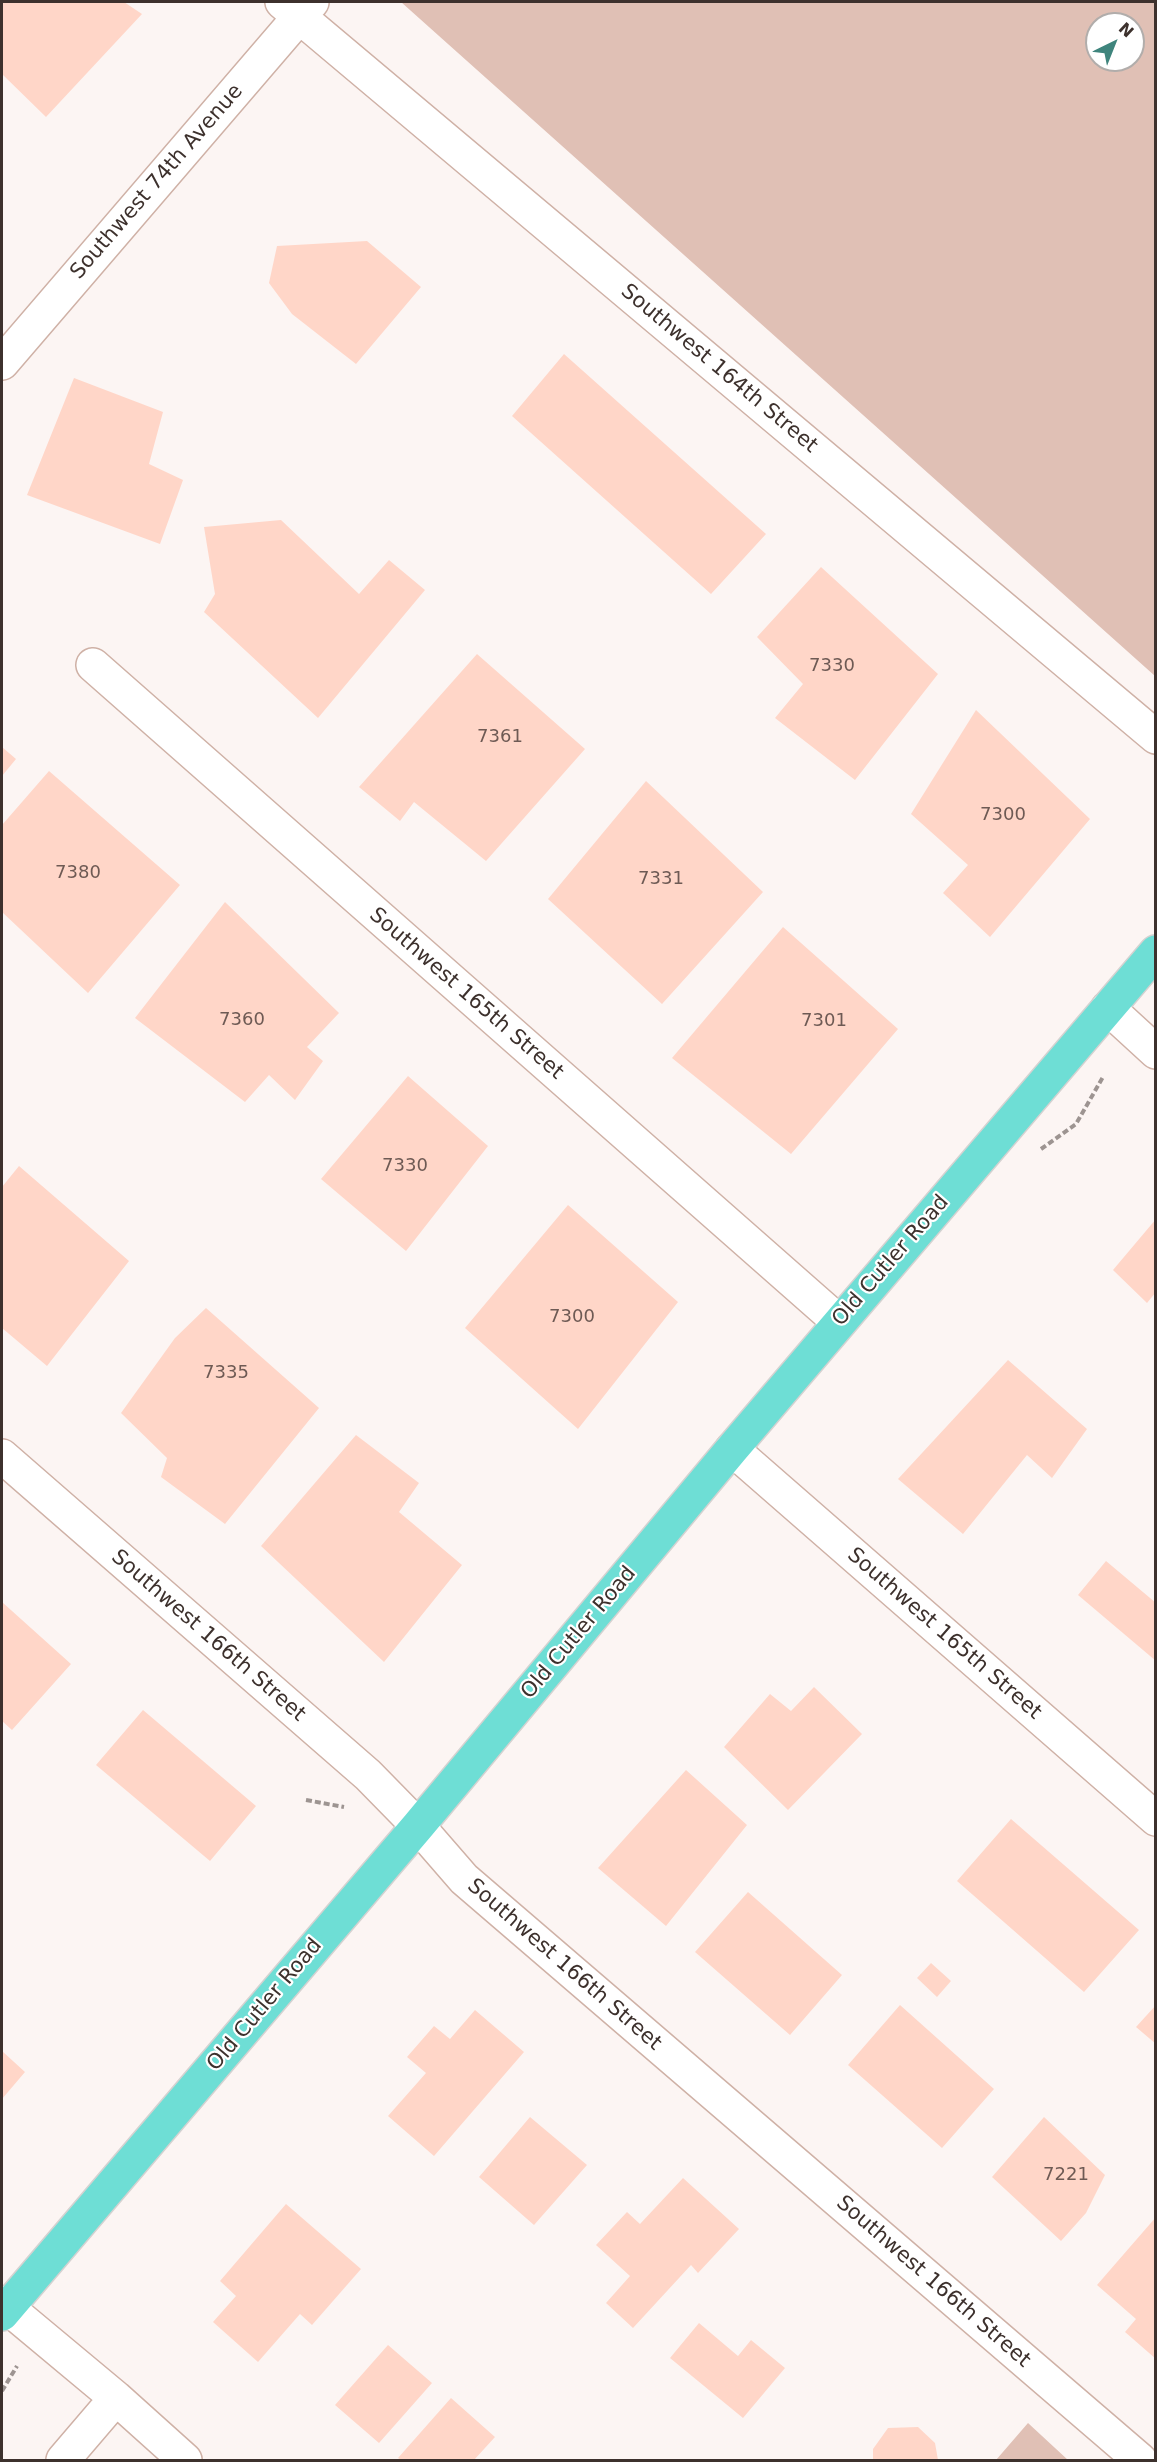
<!DOCTYPE html>
<html>
<head>
<meta charset="utf-8">
<style>
	body { margin:0 }
	#map { position:relative; width:1157px; height:2462px; overflow:hidden; background:#fcf5f3; font-family:"DejaVu Sans",sans-serif }
	canvas { display:block }
	.frame { position:absolute; inset:0; border:3px solid #3d312d; pointer-events:none }
	.north { position:absolute; left:1085px; top:12px; width:60px; height:60px; box-sizing:border-box; background:#fff; border:2px solid #b1adab; border-radius:50%; rotate:43deg; font-size:16px; font-weight:700; line-height:24px; text-align:center; color:#3d312d }
	.north::after { content:''; display:block; margin:auto; width:21px; height:27px; background:#3f857d; clip-path:polygon(50% 0,100% 100%,50% 72%,0 100%) }
</style>
</head>
<body>
<div id="map">
<canvas width="1157" height="2462"></canvas>
<div class="frame"></div>
<div class="north">N</div>
</div>
<script>
const g = document.querySelector('canvas').getContext('2d');
g.lineJoin = 'round';
function fillPath(path, color) { g.fillStyle = color; g.fill(path, 'evenodd'); }
const poly = rows => new Path2D(rows.map(r => 'M' + r).join(''));
function trace(path, color, width, dash) { g.strokeStyle = color; g.lineWidth = width; g.lineCap = dash ? 'butt' : 'round'; g.setLineDash(dash || []); g.stroke(path); }
function write(font, color, halo, rows, align = 'center') {
  g.font = font + ' "DejaVu Sans",sans-serif'; g.lineWidth = 4.5; g.setLineDash([]); g.textBaseline = 'middle'; g.strokeStyle = halo; g.fillStyle = color; for (const [text, x, y, turn = 0] of rows) {
    g.save(); g.translate(x, y); g.rotate((+turn || 0) * Math.PI / 180); g.textAlign = isNaN(turn) ? turn : align; if (halo) g.strokeText(text, 0, 0); g.fillText(text, 0, 0); g.restore();
  }
}
const green = poly([
	[401,2,1155,2,1155,676],
	[1097,24,1133,24,1133,60,1097,60],
	[1028,2423,1068,2460,996,2460]
]);
const building = poly([
	[2,2,124,2,142,14,46,117,2,74],
	[367,241,421,287,356,364,292,314,269,283,277,246],
	[564,354,766,534,711,594,512,416],
	[74,378,163,412,149,464,183,480,160,544,27,495],
	[281,520,359,594,389,560,425,590,318,718,204,612,215,594,204,527],
	[821,567,938,674,855,780,775,718,803,684,757,637],
	[477,654,585,749,486,861,414,802,400,821,359,787],
	[976,710,1090,819,990,937,943,893,968,865,911,814],
	[2,747,16,759,2,776],
	[49,771,180,885,88,993,2,912,2,825],
	[646,781,763,892,662,1004,548,899],
	[225,902,339,1013,307,1047,323,1061,295,1100,269,1075,245,1102,135,1018],
	[783,927,898,1029,791,1154,672,1058],
	[408,1076,488,1146,406,1251,321,1179],
	[19,1166,129,1261,47,1366,2,1328,2,1187],
	[568,1205,678,1302,578,1429,465,1328],
	[1156,1219,1156,1292,1147,1303,1113,1270],
	[206,1308,319,1408,225,1524,161,1477,167,1458,121,1413,175,1338],
	[1008,1360,1087,1429,1052,1478,1027,1455,963,1534,898,1479],
	[356,1435,419,1483,399,1512,462,1565,384,1662,261,1546],
	[1106,1561,1156,1603,1156,1661,1078,1595],
	[2,1602,71,1664,12,1730,2,1721],
	[814,1687,862,1734,788,1810,724,1747,770,1694,791,1711],
	[143,1710,256,1806,210,1861,96,1765],
	[686,1770,747,1825,666,1926,598,1868],
	[1011,1819,1139,1930,1084,1992,957,1881],
	[748,1892,842,1975,790,2035,695,1952],
	[931,1963,951,1981,937,1997,917,1978],
	[900,2005,994,2089,942,2148,848,2065],
	[1156,2005,1156,2044,1136,2027],
	[475,2010,524,2052,434,2156,388,2116,426,2073,407,2057,434,2026,450,2039],
	[2,2051,25,2072,2,2099],
	[530,2117,587,2165,534,2225,479,2177],
	[1044,2117,1105,2175,1086,2213,1061,2241,992,2177],
	[683,2178,739,2229,698,2273,691,2265,633,2328,606,2303,630,2276,596,2245,627,2212,640,2224],
	[286,2204,361,2269,312,2325,300,2314,258,2362,213,2322,236,2296,220,2281],
	[1156,2217,1156,2359,1125,2332,1136,2319,1097,2285],
	[699,2323,738,2356,751,2340,785,2368,743,2418,670,2358],
	[388,2345,432,2383,379,2443,335,2405],
	[451,2398,495,2437,474,2460,401,2460,398,2458],
	[918,2427,935,2443,938,2460,873,2460,873,2449,888,2428]
]);
const path = poly([
	[1041,1149,1076,1124,1103,1077],
	[306,1800,344,1807],
	[2,2391,17,2366]
]);
const minor = poly([
	[282,2,1156,737],
	[2,363,312,2],
	[93,665,839,1322],
	[1108,1008,1156,1052],
	[732,1449,1156,1819],
	[2,1456,368,1775,418,1826,464,1879,1140,2460],
	[2,2303,116,2398,185,2460],
	[63,2460,116,2398]
]);
const major = poly([
	[2,2314,418,1826,732,1449,1156,952]
]);
const numberNames = [
	["7330",832,666],
	["7361",500,737],
	["7300",1003,815],
	["7380",78,873],
	["7331",661,879],
	["7360",242,1020],
	["7301",824,1021],
	["7330",405,1166],
	["7300",572,1317],
	["7335",226,1373],
	["7221",1066,2175]
];
const streetNames = [
	["Southwest 74th Avenue",157,182,-49],
	["Southwest 164th Street",719,369,40],
	["Southwest 165th Street",466,994,41],
	["Old Cutler Road",891,1261,-49],
	["Old Cutler Road",579,1633,-50],
	["Southwest 165th Street",944,1634,41],
	["Southwest 166th Street",208,1636,41],
	["Southwest 166th Street",564,1965,41],
	["Old Cutler Road",265,2005,-50],
	["Southwest 166th Street",933,2282,41]
];
fillPath(green, '#e0c0b5');
fillPath(building, '#ffd6c8');
trace(minor, '#cfb1a6', 36);
trace(major, '#d4d2d1', 36);
trace(path, '#9d9491', 4, [6, 3]);
trace(minor, '#fff', 33);
trace(major, '#6eded5', 33);
write('18px', '#6e5a54', null, numberNames);
write('21px', '#3d312d', '#fff', streetNames);
</script>
</body>
</html>
